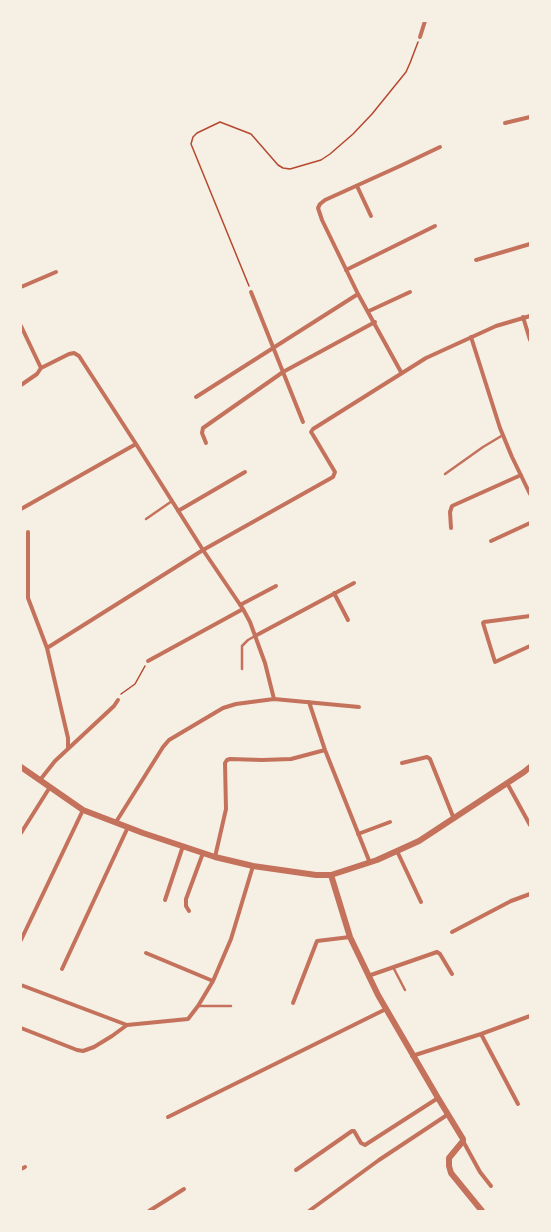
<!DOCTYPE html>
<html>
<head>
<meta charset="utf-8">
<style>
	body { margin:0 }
	#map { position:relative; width:551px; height:1232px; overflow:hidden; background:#f6efe4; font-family:Mulish,sans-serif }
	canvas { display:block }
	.frame { position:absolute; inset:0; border:22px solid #f6efe4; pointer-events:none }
</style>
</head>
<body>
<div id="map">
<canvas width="551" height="1232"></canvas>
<div class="frame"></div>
</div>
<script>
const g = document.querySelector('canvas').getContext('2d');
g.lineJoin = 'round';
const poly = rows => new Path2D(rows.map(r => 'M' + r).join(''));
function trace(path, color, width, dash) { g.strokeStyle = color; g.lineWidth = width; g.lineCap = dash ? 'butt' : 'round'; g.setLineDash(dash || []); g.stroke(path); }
const path = poly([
	[249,286,191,144,193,137,197,133,220,122,251,134,278,165,283,168,290,169,321,160,330,154,353,134,372,114,406,72,410,63,418,42],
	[121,694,135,684,145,666]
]);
const service = poly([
	[445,474,483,447,503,435],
	[146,519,172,501],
	[242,669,242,646,248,640,255,636],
	[393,967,405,990],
	[198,1006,231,1006]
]);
const minor = poly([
	[420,37,425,21],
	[505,123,530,117],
	[357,186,371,216],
	[476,260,530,244],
	[346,270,435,226],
	[21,287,56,272],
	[251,292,303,422],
	[369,311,410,292],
	[523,317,530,340],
	[21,326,41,368],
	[471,337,500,428,512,457,530,494],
	[401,372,358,294,322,220,318,208,320,204,325,200,400,166,440,147],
	[21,385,37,374,41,368,69,354,74,353,79,356,136,444,203,550,243,609,250,622,265,663,274,699],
	[196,397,358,294],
	[206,443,202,433,203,428,283,372,375,322],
	[21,509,136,444],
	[178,511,245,472],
	[451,528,450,512,452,506,521,475],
	[28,532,28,598,47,648,68,738,68,749],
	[491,541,530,523],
	[334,593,348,620],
	[240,605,276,586],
	[530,616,484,622,483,623,495,662,530,646],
	[255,636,354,583],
	[47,648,203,550,333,477,335,472,313,435,311,432,313,429,426,358,496,326,530,316],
	[148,661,243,609],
	[309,702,325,750,370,863],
	[402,763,427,757,430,759,454,819],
	[40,780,55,761,114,706,118,700],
	[507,783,530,825],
	[116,822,163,747,169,740,223,708,236,704,274,699,359,707],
	[21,833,50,787],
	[358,834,390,822],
	[397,851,421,902],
	[215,857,226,809,225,763,227,760,230,759,262,760,291,759,325,750],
	[165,900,183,846],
	[189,911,186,906,186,899,203,853],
	[452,932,511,901,530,894],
	[21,940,83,810],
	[146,953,213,981],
	[62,969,128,827],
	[368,976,437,952,440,954,452,974],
	[21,985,127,1025,188,1019,198,1006,213,981,231,939,253,866],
	[293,1003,317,941,350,937],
	[21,1028,77,1050,83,1051,94,1047,112,1036,127,1025],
	[481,1034,518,1104],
	[412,1056,481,1034,530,1016],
	[168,1117,386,1009],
	[463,1141,480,1172,491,1186],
	[21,1169,25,1167],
	[296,1170,352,1131,354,1131,361,1143,365,1145,438,1098],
	[149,1211,184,1189],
	[309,1211,379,1160,447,1115]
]);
const tertiary = poly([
	[21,767,83,810,143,833,215,857,253,866,316,875,331,875,377,860,419,841,524,772,530,767],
	[331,875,350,937,378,995,438,1098,463,1139,463,1141,449,1158,449,1166,451,1173,482,1211]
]);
trace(path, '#b5482f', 1.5);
trace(service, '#c5725c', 2.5);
trace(minor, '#c5725c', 4);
trace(tertiary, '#c5725c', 6);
</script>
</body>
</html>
